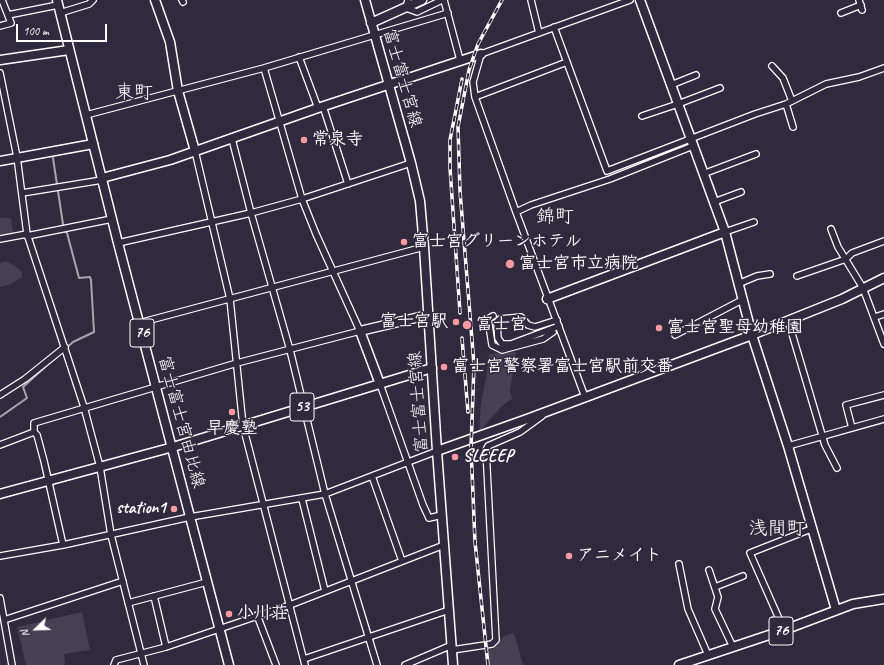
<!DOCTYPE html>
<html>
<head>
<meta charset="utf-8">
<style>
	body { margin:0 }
	#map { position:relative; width:884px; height:665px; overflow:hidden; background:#2f2a3d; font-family:Caveat,sans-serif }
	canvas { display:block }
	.north { position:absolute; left:16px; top:609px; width:40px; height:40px; -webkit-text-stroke:3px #2f2a3d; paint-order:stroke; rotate:247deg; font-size:11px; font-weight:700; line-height:16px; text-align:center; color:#fff }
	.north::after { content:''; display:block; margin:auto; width:14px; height:18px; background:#fff; clip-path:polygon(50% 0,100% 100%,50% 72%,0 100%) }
	.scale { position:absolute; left:16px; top:24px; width:91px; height:18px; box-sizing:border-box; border:2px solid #fff; border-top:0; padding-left:5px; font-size:12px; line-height:14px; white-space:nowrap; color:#fff; -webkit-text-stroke:3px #2f2a3d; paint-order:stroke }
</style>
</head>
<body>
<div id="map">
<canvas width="884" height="665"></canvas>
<div class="north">N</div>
<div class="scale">100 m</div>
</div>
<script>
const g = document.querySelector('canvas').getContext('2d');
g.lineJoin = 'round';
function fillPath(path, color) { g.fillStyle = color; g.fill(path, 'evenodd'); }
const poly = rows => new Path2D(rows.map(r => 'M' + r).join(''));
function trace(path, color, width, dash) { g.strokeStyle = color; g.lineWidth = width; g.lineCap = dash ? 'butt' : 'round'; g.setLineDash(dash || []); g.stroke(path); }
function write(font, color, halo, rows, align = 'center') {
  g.font = font + ' Caveat,"Klee One",sans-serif'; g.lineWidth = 3; g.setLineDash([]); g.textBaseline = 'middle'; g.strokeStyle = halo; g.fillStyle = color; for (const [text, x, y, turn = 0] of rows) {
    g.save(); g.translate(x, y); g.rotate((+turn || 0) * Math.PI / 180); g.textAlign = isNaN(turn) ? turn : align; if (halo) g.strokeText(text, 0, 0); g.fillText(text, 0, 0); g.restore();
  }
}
const green = poly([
	[0,218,11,218,13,233,0,236],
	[6,261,18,268,22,272,22,277,11,284,0,287,0,263],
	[516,352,510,391,512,399,503,405,479,432,481,403,487,373,489,354],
	[82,612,90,650,64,654,65,665,26,665,17,627],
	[514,633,523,665,488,665,487,650,493,649,504,636]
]);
const stream = poly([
	[0,417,27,398,23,387,73,342,94,332,91,280,90,277,79,278,67,233,64,231,53,158]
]);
const street = poly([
	[182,0,183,2],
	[408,0,406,8,417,12,442,0],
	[444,0,460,60],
	[531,0,539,33],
	[859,0,862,10],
	[60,13,89,4,93,0],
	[841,13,861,5],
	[8,15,58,5],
	[0,26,11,23,2,0],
	[554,27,607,171,755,114,786,104,826,84,859,77,884,68],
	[299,57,318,108],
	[772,66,783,78,792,101],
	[0,73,17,157,27,234,84,407,100,467,111,535,144,665],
	[671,85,696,75],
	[475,97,567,62],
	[786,104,793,127],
	[323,106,348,184],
	[86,115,264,68,448,13],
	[642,116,678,104,720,88],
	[232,139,251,213,290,350,325,494,377,665],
	[195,151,230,299,243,426,305,665],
	[703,174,756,154],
	[22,193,102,180],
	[714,202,741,192],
	[516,212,531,205,610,179,693,146],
	[831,229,838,247,863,288,884,344],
	[725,232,754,222],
	[27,236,112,219],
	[0,239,27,234],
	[118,243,251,213,302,199,411,163],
	[797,276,846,259,852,253,884,241],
	[738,284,757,276,770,274],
	[493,316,488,319,492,345,502,350,543,339,553,332],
	[875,317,884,314],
	[557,320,535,327,528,325,521,317,500,319,497,322,498,338,502,344,511,344,559,326],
	[788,320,825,445,837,468],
	[139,323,424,247],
	[675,335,742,300],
	[380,384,423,505,429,518,442,515],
	[0,395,25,379,65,347],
	[585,397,516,212,475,97,473,82,481,54,630,0],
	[852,428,846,405,884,395],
	[34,432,37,435,44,461,63,545],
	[0,445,34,432,34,423,237,363,360,331,316,234,302,199,264,68],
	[788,446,884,419],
	[372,476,402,561],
	[302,499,325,591],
	[0,556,63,545,190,517,325,494,437,451],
	[679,564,688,609,708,655],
	[709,570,718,597,715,609,733,647],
	[715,587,743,576],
	[154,596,166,647],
	[0,598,12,665],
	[128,603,207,582],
	[257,615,276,665],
	[4,620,123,581],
	[784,630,750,553,811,529],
	[452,650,492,644,496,640,486,450,488,446,520,432,542,416],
	[304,659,449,610],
	[114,665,116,660,166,647,290,605,444,545],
	[405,665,452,645]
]);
const secondary = poly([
	[155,0,170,42,178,91,195,151],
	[365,0,411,163,420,201,424,247,437,451,453,665],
	[640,0,725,232,752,335,788,446,836,610],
	[371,23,422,0],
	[0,60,69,50],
	[0,161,93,144],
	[102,178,170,160,318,108,481,54],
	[547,299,725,232],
	[380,384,360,331,428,315],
	[437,451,527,419,752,335,842,299,884,278],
	[0,494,173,447]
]);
const primary = poly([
	[57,0,118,243,229,665],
	[173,447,432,368],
	[679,665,784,630,853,604,884,599]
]);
const rail = poly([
	[460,313,450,168,450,140,462,79],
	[462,338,468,412],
	[488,665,475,542,471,448,474,365,460,191,458,127,469,70,478,44,502,0]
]);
const markers = [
	[304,140,4,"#ff9aa2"],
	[404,242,4,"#ff9aa2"],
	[510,264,5,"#ff9aa2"],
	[456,322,4,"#ff9aa2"],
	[467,325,5,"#ff9aa2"],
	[659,328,4,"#ff9aa2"],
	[444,367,4,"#ff9aa2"],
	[232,412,4,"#ff9aa2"],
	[455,457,4,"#ff9aa2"],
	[174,509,4,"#ff9aa2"],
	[569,556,4,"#ff9aa2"],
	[229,614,4,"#ff9aa2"]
];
const shields = [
	[142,333,24],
	[302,407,24],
	[781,631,24]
];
const shieldNames = [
	["76",142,333],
	["53",302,407],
	["76",781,631]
];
const streetNames = [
	["富士富士宮線",402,78,74],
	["富士富士宮線",419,402,-94],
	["富士富士宮由比線",181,422,75]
];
const poiNames = [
	["常泉寺",312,140],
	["富士宮グリーンホテル",412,242],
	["富士宮市立病院",519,264],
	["富士宮駅",448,322,"right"],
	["富士宮",476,325],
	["富士宮聖母幼稚園",667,328],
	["富士宮警察署富士宮駅前交番",452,367],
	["早慶塾",232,429,"center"],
	["SLEEEP",463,457],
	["station1",166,509,"right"],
	["アニメイト",577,556],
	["小川荘",237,614]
];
const quarterNames = [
	["東町",134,93],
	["錦町",555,217],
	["浅間町",777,529]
];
fillPath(green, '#464152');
trace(stream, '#a7a6ad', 2);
trace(street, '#fff', 8);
trace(secondary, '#fff', 11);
trace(primary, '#fff', 11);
trace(street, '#2f2a3d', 5.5);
trace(secondary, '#2f2a3d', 8);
trace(primary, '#2f2a3d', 8);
trace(rail, '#fff', 3.5);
trace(rail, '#2f2a3d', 2, [6]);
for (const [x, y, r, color] of markers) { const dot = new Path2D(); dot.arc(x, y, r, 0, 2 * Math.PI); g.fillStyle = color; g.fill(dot); trace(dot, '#2f2a3d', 1.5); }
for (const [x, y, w] of shields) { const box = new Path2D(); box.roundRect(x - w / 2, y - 14, w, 28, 3); g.fillStyle = '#2f2a3d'; g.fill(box); trace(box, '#fff', 1); }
write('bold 16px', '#fff', null, shieldNames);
write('17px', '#fff', '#2f2a3d', streetNames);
write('bold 17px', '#fff', '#2f2a3d', poiNames, 'left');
write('19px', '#fff', '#2f2a3d', quarterNames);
</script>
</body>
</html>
